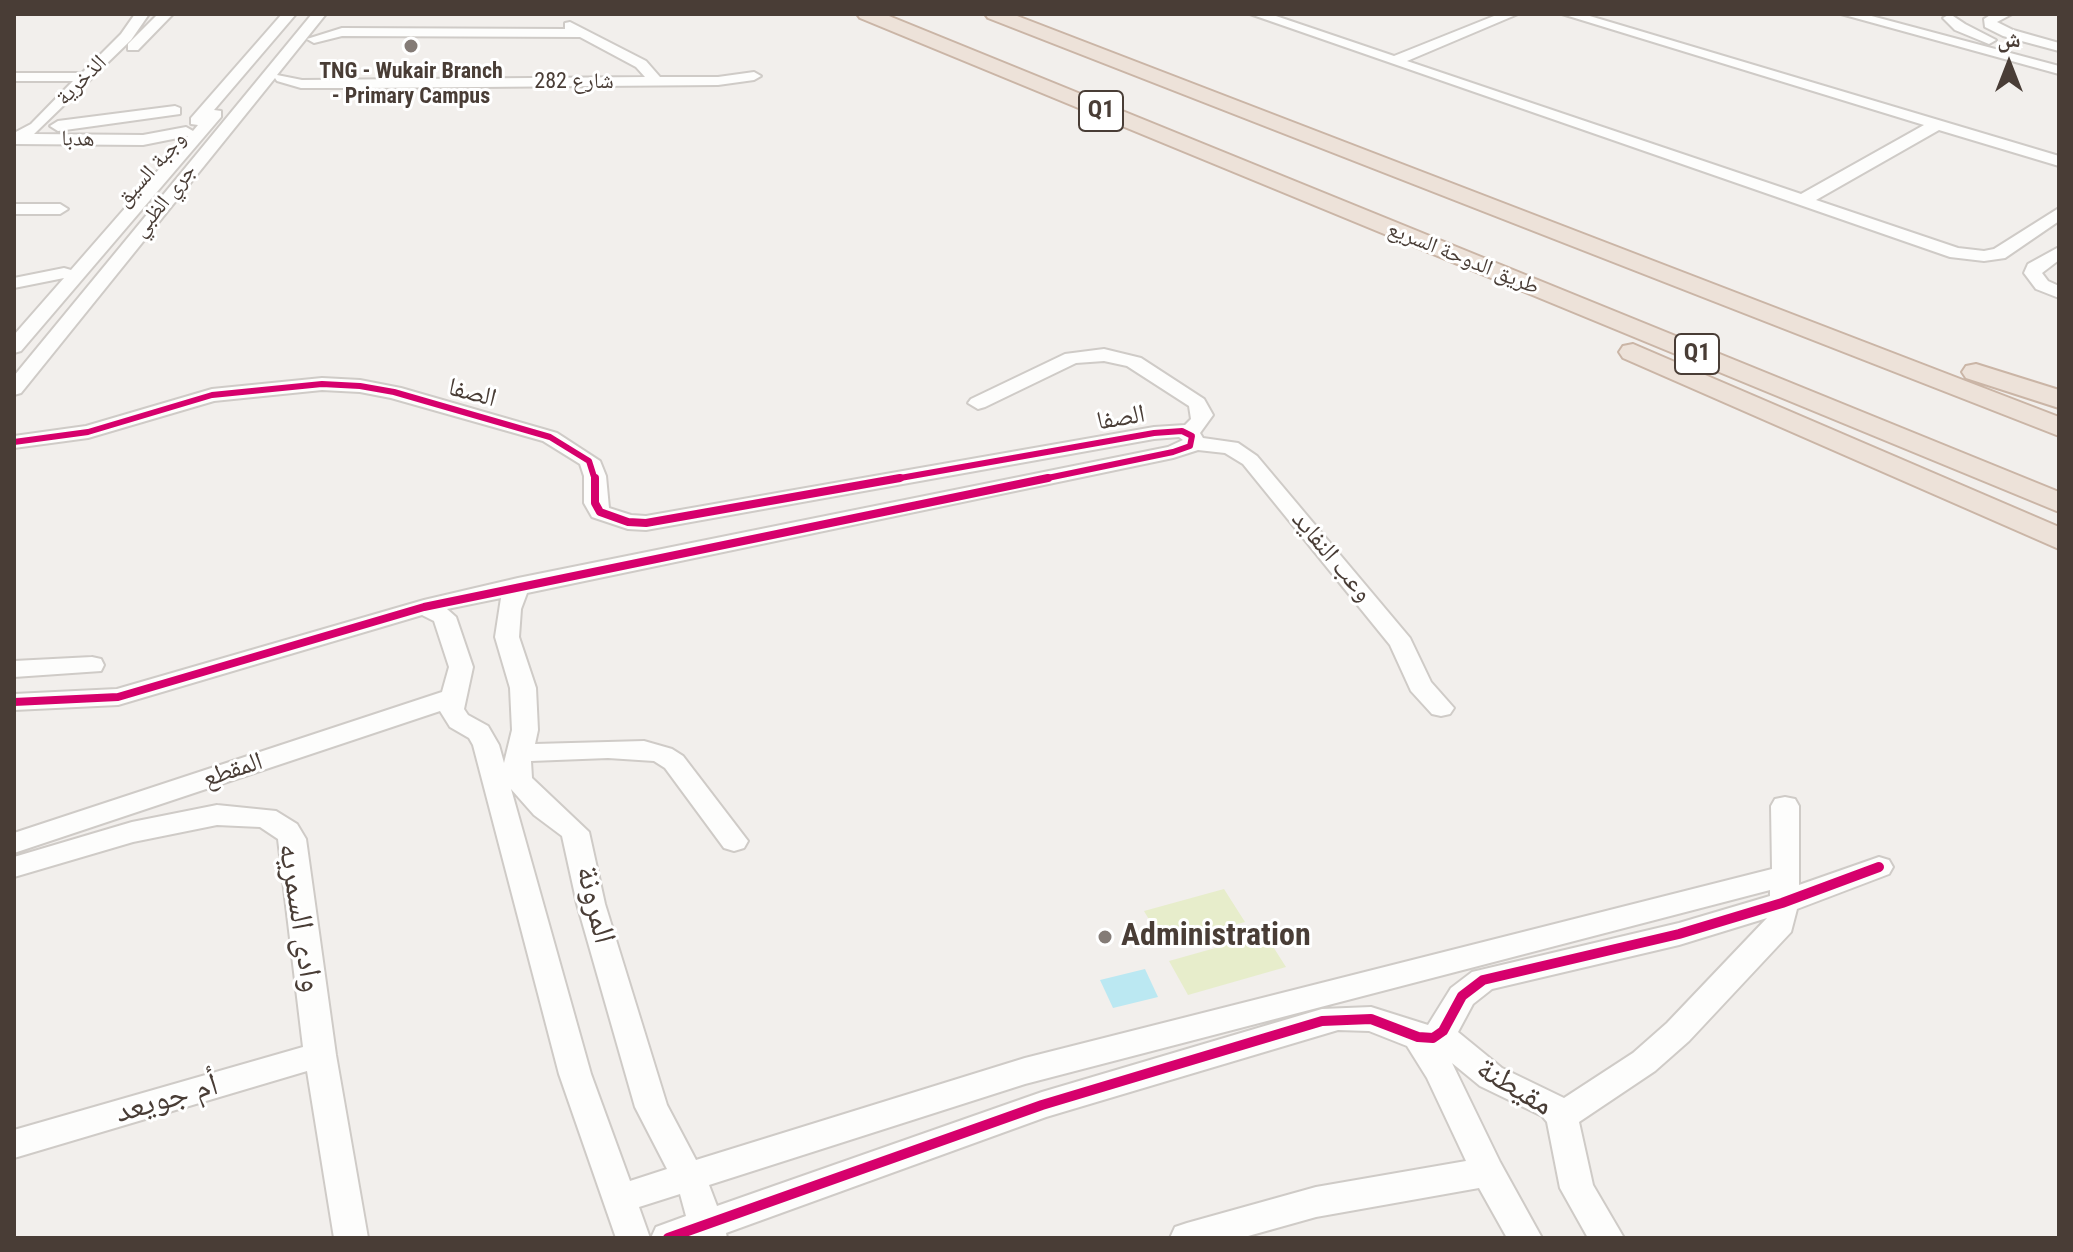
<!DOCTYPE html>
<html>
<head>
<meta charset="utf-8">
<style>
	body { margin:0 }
	#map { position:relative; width:2073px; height:1252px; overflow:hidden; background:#f2efec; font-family:"Roboto Condensed","Noto Naskh Arabic",sans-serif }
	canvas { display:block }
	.frame { position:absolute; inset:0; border:16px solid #493d36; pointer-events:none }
	.north { position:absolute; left:1969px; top:24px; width:80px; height:80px; -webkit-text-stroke:6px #fff; paint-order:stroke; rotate:0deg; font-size:22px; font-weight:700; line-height:32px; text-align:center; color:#493d36 }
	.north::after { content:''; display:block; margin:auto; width:28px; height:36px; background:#493d36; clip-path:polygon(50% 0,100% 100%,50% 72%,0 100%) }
</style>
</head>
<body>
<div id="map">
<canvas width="2073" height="1252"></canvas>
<div class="frame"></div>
<div class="north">ش</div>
</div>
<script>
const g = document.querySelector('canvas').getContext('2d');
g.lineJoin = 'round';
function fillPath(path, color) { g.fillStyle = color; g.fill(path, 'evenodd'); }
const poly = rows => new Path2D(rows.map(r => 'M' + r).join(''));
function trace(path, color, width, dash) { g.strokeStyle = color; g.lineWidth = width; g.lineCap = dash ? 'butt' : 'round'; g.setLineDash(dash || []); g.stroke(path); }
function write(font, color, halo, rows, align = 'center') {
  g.font = font + ' "Roboto Condensed","Noto Naskh Arabic",sans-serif'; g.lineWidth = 6; g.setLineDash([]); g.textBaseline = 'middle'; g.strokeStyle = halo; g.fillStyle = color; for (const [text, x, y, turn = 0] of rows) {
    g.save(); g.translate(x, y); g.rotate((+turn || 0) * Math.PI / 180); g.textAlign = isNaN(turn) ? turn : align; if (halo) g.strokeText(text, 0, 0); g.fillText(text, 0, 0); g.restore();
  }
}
const green = poly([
	[1224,889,1245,922,1164,945,1144,911],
	[1265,934,1286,967,1188,995,1169,961]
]);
const water = poly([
	[1145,969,1158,997,1113,1008,1100,980]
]);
const minor = poly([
	[135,14,149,14,131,40,34,134,143,135,186,127,193,131,198,125,191,124,191,118,282,14,296,14,214,110,221,111,221,117,21,351,14,353,14,335,64,278,14,288,14,278,64,268,71,270,188,136,143,145,14,144,14,133,31,124,73,81,14,81,14,73,82,73,121,34,135,14],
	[158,14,173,14,138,50,128,50,128,44,158,14],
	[312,14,326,14,277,75,302,80,645,77,636,67,580,37,342,36,314,43,307,39,342,28,565,29,565,23,570,22,646,61,660,77,718,77,754,72,761,76,754,80,718,85,359,88,301,88,277,81,275,78,21,393,14,395,14,376,312,14],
	[1250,14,1270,14,1394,56,1499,14,1518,14,1407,61,1801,194,1924,125,1562,14,1583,14,2059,156,2059,166,1939,130,1816,200,1958,248,1984,251,1994,249,2059,208,2059,221,2005,258,1984,261,1950,257,1250,14],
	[1841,14,1864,14,2059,66,2059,74,1841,14],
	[1950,14,1965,24,1996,40,1989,44,1955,30,1943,18,1950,14],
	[1992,14,2012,14,1997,22,2013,30,2059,43,2059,51,2003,36,1985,27,1984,19,1992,14],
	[175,106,180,108,180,114,58,131,50,126,58,121,175,106],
	[14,204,60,204,68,209,60,214,14,214,14,204],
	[2059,247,2059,260,2042,273,2048,281,2059,286,2059,298,2036,289,2024,273,2028,264,2059,247],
	[1104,349,1141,358,1204,399,1213,415,1200,433,1203,438,1238,443,1257,456,1410,638,1431,682,1454,708,1450,714,1441,716,1432,714,1411,691,1390,645,1243,464,1225,453,1198,450,1173,458,527,593,521,609,519,637,536,688,538,730,535,744,644,741,672,749,683,756,748,841,744,848,734,851,724,848,665,768,654,761,608,758,531,761,532,778,589,832,605,904,667,1105,696,1160,1025,1058,1772,869,1771,806,1775,799,1785,797,1795,799,1799,806,1799,885,1879,857,1889,860,1893,867,1889,874,1797,909,1791,932,1689,1041,1655,1071,1579,1122,1593,1185,1624,1238,1588,1238,1560,1188,1547,1122,1542,1116,1480,1086,1452,1063,1500,1162,1542,1238,1507,1238,1479,1188,1316,1217,1241,1238,1170,1238,1175,1227,1187,1223,1316,1187,1466,1161,1427,1078,1407,1046,1369,1031,1338,1030,1046,1117,726,1233,727,1238,651,1238,656,1227,686,1216,680,1194,639,1207,650,1238,616,1238,559,1074,473,745,469,738,450,727,440,711,14,853,14,833,442,692,449,667,434,621,422,615,118,705,14,710,14,694,117,689,424,600,518,578,1168,447,1183,440,1179,437,1154,439,646,530,628,529,592,517,584,503,584,476,580,464,543,441,391,398,360,392,322,390,214,401,88,438,14,448,14,436,86,426,212,389,322,378,360,380,401,388,557,433,600,461,606,476,609,508,631,515,646,516,1154,427,1185,425,1191,419,1189,406,1127,366,1104,361,1076,363,985,407,978,409,968,403,971,399,1065,354,1104,349],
	[501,598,495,637,510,688,512,730,504,763,499,745,488,726,468,715,464,709,473,667,456,617,447,609,501,598],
	[511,789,534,815,562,836,577,904,635,1107,667,1169,630,1181,591,1074,511,789],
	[1770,890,1770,896,1679,923,1472,972,1451,988,1428,1025,1371,1007,1322,1009,1042,1092,717,1206,709,1185,1025,1084,1770,890],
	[1767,918,1667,1023,1633,1053,1564,1098,1502,1068,1458,1032,1473,1004,1492,989,1679,945,1767,918],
	[92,657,101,659,104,665,101,671,14,677,14,661,92,657],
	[217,805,276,811,297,824,306,839,336,1055,368,1238,334,1238,307,1071,14,1158,14,1130,303,1047,278,839,260,827,217,825,133,842,14,877,14,857,132,822,217,805]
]);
const highway = poly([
	[857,14,884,14,2059,492,2059,512,860,18,857,14],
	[985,14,1012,14,2059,417,2059,436,988,18,985,14],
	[1633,344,2059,527,2059,549,1623,358,1619,352,1623,346,1633,344],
	[1976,364,2059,390,2059,408,1966,378,1962,372,1966,366,1976,364]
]);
const cyclewayFar2 = poly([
	[14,442,88,432,212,395,322,384,360,386,394,392,550,437,589,461,595,480],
	[889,480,1154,433,1182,431,1192,436,1190,446,1173,452,1038,480]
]);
const cyclewayFar1 = poly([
	[595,478,595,503,600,512,628,522,646,523,900,478],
	[14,702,118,697,424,607,1048,478]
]);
const cycleway = poly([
	[668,1238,1042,1105,1322,1021,1371,1019,1418,1037,1433,1038,1443,1031,1462,996,1483,980,1679,934,1782,903,1879,867]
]);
const markers = [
	[411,46,8,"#847b76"],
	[1105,937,8,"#847b76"]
];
const farPoinames = [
	["TNG - Wukair Branch",411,72],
	["- Primary Campus",411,97]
];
const farStreetnames = [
	["الذخرية",82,81,-45],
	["شارع 282",574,82],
	["هدبا",78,140,1],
	["وجبة السيق",152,170,-48],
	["جري الظبي",165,201,-51],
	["طريق الدوحة السريع",1463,259,22]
];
const shields = [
	[1101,111,44],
	[1697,354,44]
];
const shieldNames = [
	["Q1",1101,111],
	["Q1",1697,354]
];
const streetNames = [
	["الصفا",472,394,15],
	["الصفا",1121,419,-10],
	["وعب النفايد",1331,557,50],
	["المقطع",233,771,-18]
];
const nearStreetnames = [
	["المرونة",594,905,76],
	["وادى السمريه",299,918,81],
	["مقيطنة",1514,1088,31],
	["أم جويعد",167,1100,-16]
];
const nearPoinames = [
	["Administration",1121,937]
];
fillPath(green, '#e7edcb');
fillPath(water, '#bbe8f2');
trace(minor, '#cfcbc7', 4);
trace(highway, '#cab5a6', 4);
fillPath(minor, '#fdfdfc');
fillPath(highway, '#ede2d9');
trace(cyclewayFar2, '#d6006c', 6);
trace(cyclewayFar1, '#d6006c', 8);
trace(cycleway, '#d6006c', 10);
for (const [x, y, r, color] of markers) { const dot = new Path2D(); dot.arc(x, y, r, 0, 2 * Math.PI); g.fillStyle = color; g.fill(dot); trace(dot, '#fff', 3); }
write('bold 22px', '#493d36', '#fff', farPoinames);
write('22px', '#493d36', '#fff', farStreetnames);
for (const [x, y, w] of shields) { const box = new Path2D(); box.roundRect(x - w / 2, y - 20, w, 40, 6); g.fillStyle = '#fff'; g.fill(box); trace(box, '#493d36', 2); }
write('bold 24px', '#493d36', null, shieldNames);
write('26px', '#493d36', '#fff', streetNames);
write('32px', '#493d36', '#fff', nearStreetnames);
write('bold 32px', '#493d36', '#fff', nearPoinames, 'left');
</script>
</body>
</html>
